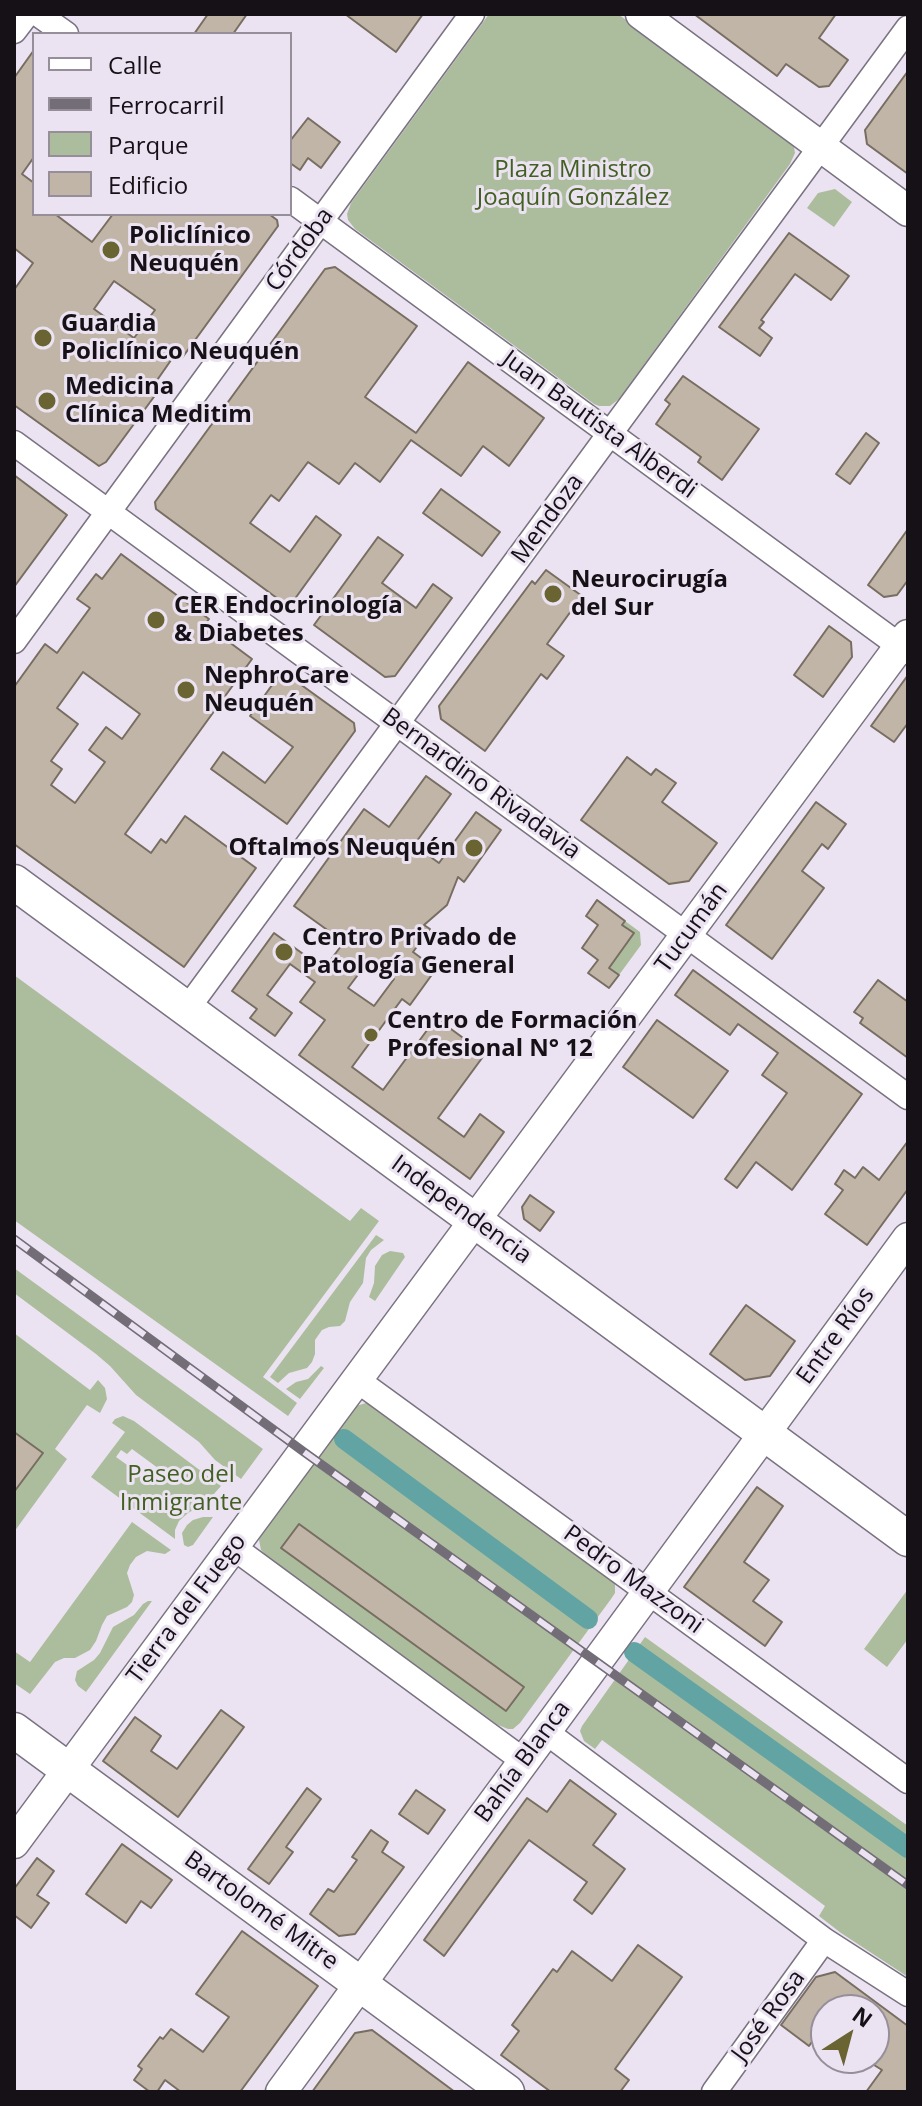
<!DOCTYPE html>
<html>
<head>
<meta charset="utf-8">
<style>
	body { margin:0 }
	#map { position:relative; width:922px; height:2106px; overflow:hidden; background:#ece3f2; font-family:"Open Sans",sans-serif }
	canvas { display:block }
	.frame { position:absolute; inset:0; border:16px solid #151117; pointer-events:none }
	.legend { position:absolute; left:32px; top:32px; width:260px; height:184px; box-sizing:border-box; background:#ece3f2; border:2px solid #968f9a; margin:0; padding:10px 14px; list-style:none; font-size:24px; color:#151117 }
	.legend li { display:flex; align-items:center; gap:16px; height:40px }
	.legend b { width:40px; border:2px solid #968f9a }
	.north { position:absolute; left:810px; top:1994px; width:80px; height:80px; box-sizing:border-box; background:#ece3f2; border:2px solid #968f9a; border-radius:50%; rotate:36deg; font-size:22px; font-weight:700; line-height:32px; text-align:center; color:#151117 }
	.north::after { content:''; display:block; margin:auto; width:28px; height:36px; background:#696431; clip-path:polygon(50% 0,100% 100%,50% 72%,0 100%) }
</style>
</head>
<body>
<div id="map">
<canvas width="922" height="2106"></canvas>
<div class="frame"></div>
<ul class="legend">
<li><b style="height:10px;background:#fff"></b>Calle</li>
<li><b style="height:10px;background:#736d77"></b>Ferrocarril</li>
<li><b style="height:22px;background:#acbd9e"></b>Parque</li>
<li><b style="height:22px;background:#c0b5a7"></b>Edificio</li>
</ul>
<div class="north">N</div>
</div>
<script>
const g = document.querySelector('canvas').getContext('2d');
g.lineJoin = 'round';
function fillPath(path, color) { g.fillStyle = color; g.fill(path, 'evenodd'); }
const poly = rows => new Path2D(rows.map(r => 'M' + r).join(''));
function trace(path, color, width, dash) { g.strokeStyle = color; g.lineWidth = width; g.lineCap = dash ? 'butt' : 'round'; g.setLineDash(dash || []); g.stroke(path); }
function write(font, color, halo, rows, align = 'center') {
  g.font = font + ' "Open Sans",sans-serif'; g.lineWidth = 6; g.setLineDash([]); g.textBaseline = 'middle'; g.strokeStyle = halo; g.fillStyle = color; for (const [text, x, y, turn = 0] of rows) {
    g.save(); g.translate(x, y); g.rotate((+turn || 0) * Math.PI / 180); g.textAlign = isNaN(turn) ? turn : align; if (halo) g.strokeText(text, 0, 0); g.fillText(text, 0, 0); g.restore();
  }
}
const green = poly([
	[489,14,618,14,787,138,794,147,795,153,790,164,619,399,610,406,599,406,594,404,355,229,348,220,347,214,351,203],
	[835,189,852,202,834,227,807,208,818,193],
	[625,921,640,932,641,945,619,975,609,968,633,933,622,925],
	[14,975,350,1221,361,1208,379,1221,263,1377,297,1403,288,1416,14,1220],
	[376,1235,384,1240,371,1250,366,1258,363,1283,350,1302,345,1321,340,1326,329,1327,322,1330,315,1340,315,1354,312,1362,307,1368,289,1373,278,1383,270,1377],
	[390,1251,403,1253,405,1257,375,1301,369,1297,374,1283,375,1266,382,1255],
	[14,1268,263,1449,241,1479,215,1460,199,1442,136,1395,110,1366,96,1354,14,1293],
	[14,1333,90,1390,98,1380,105,1388,107,1399,100,1413,87,1405,55,1449,67,1459,14,1532,14,1492,42,1453,14,1432],
	[321,1366,324,1368,300,1399,286,1389,296,1382,308,1379],
	[366,1403,371,1405,613,1579,615,1583,615,1593,611,1599,520,1723,513,1729,508,1729,498,1725,268,1558,261,1550,259,1540,260,1535,356,1406],
	[123,1416,134,1421,221,1486,206,1503,188,1513,179,1521,175,1530,175,1539,91,1477,125,1432,112,1423,115,1419],
	[132,1449,162,1471,155,1480,132,1464,130,1467,116,1457,121,1450,127,1454],
	[203,1517,213,1517,193,1545,188,1547,184,1545,182,1533,187,1525,193,1520],
	[132,1522,171,1550,165,1554,147,1551,136,1557,130,1565,127,1573,134,1595,132,1602,127,1607,107,1616,102,1625,96,1641,90,1650,75,1658,64,1658,55,1662,30,1694,14,1683,14,1651,30,1662],
	[908,1589,908,1639,887,1667,864,1649],
	[148,1601,152,1601,86,1692,78,1686,75,1680,77,1671,94,1660,100,1653,113,1627,134,1615,143,1604],
	[645,1637,908,1826,908,1977,841,1933,819,1916,825,1906,602,1740,595,1749,584,1741,580,1731,582,1726]
]);
const canal = poly([
	[344,1439,588,1619],
	[634,1652,908,1848]
]);
const building = poly([
	[208,14,247,14,233,34,194,34,208,14],
	[345,14,423,14,396,52,345,14],
	[694,14,836,14,819,38,848,60,829,86,819,87,786,64,777,76,694,14],
	[34,50,34,157,22,174,34,183,34,214,55,214,92,242,113,214,269,214,277,220,278,226,182,358,176,353,153,386,159,390,106,462,99,466,14,405,14,290,33,263,14,248,14,78,34,50],
	[114,281,155,310,134,338,94,309,114,281],
	[908,71,908,174,867,144,865,130,908,71],
	[308,118,340,142,321,168,308,158,300,170,290,163,290,141,308,118],
	[789,233,849,276,831,300,795,274,761,320,764,322,759,328,772,338,760,356,719,327,789,233],
	[335,267,417,326,365,397,416,433,468,362,544,418,509,466,483,446,461,476,411,440,380,482,355,463,339,484,308,462,279,501,271,495,250,523,290,552,316,516,341,535,289,607,156,509,155,502,325,269,335,267],
	[683,376,759,429,722,480,698,462,701,457,656,424,670,404,665,400,683,376],
	[866,433,879,443,850,484,836,474,866,433],
	[14,475,67,515,14,587,14,475],
	[441,489,500,532,482,556,423,513,441,489],
	[908,529,908,580,897,595,884,597,868,585,908,529],
	[378,537,403,555,382,583,416,608,433,584,452,598,395,676,385,677,314,625,378,537],
	[121,554,209,619,205,624,252,659,125,834,151,853,161,839,166,843,185,816,256,868,184,967,14,844,14,687,45,644,57,653,90,608,77,599,96,574,102,579,121,554],
	[83,672,140,714,122,739,106,727,89,750,105,762,75,803,51,785,62,769,51,761,78,724,57,708,83,672],
	[546,570,582,596,547,644,564,656,547,679,541,674,485,751,441,719,439,706,532,581,535,584,546,570],
	[829,626,851,642,852,657,823,697,794,675,829,626],
	[282,671,354,723,355,731,287,824,211,769,223,752,265,783,293,747,250,716,282,671],
	[908,675,908,723,894,742,871,726,908,675],
	[627,757,651,775,656,769,676,783,662,802,717,843,689,881,669,884,581,820,627,757],
	[426,776,451,794,414,845,439,863,476,812,501,830,464,882,458,877,447,905,424,925,430,929,413,952,436,969,410,1005,402,999,352,1067,383,1090,436,1018,485,1054,438,1118,464,1137,480,1114,504,1132,470,1179,299,1055,325,1020,300,1002,315,982,290,964,267,995,292,1013,275,1036,250,1018,257,1009,232,991,274,933,324,969,344,942,294,906,364,809,389,827,426,776],
	[369,960,394,979,374,1006,348,988,369,960],
	[816,802,846,824,828,849,822,844,802,871,824,888,772,959,726,925,816,802],
	[597,900,625,921,622,925,634,933,609,968,619,975,609,988,588,973,598,960,582,948,598,925,586,916,597,900],
	[693,970,862,1094,792,1190,756,1162,737,1188,725,1179,787,1093,762,1075,778,1053,738,1024,730,1035,675,995,693,970],
	[878,980,908,1002,908,1058,860,1023,863,1018,854,1012,878,980],
	[657,1020,728,1071,693,1118,623,1067,657,1020],
	[908,1141,908,1189,867,1245,825,1214,843,1190,835,1184,844,1170,855,1178,863,1167,879,1180,908,1141],
	[530,1195,554,1212,540,1231,524,1219,522,1207,530,1195],
	[746,1305,795,1341,770,1376,745,1380,710,1354,746,1305],
	[14,1432,43,1453,14,1492,14,1432],
	[757,1487,783,1506,744,1562,769,1580,753,1601,782,1622,765,1646,684,1587,757,1487],
	[299,1524,524,1687,506,1711,281,1548,299,1524],
	[221,1710,244,1727,178,1817,103,1761,135,1717,161,1736,151,1751,177,1769,221,1710],
	[570,1780,616,1814,593,1845,625,1869,592,1914,574,1900,587,1882,529,1840,444,1956,424,1940,527,1798,547,1812,570,1780],
	[307,1788,321,1799,286,1847,293,1852,269,1884,248,1869,307,1788],
	[416,1790,445,1810,428,1834,399,1814,416,1790],
	[371,1830,388,1842,382,1852,404,1867,355,1934,339,1936,310,1914,328,1889,334,1892,357,1860,352,1857,371,1830],
	[122,1844,172,1880,151,1908,141,1901,126,1923,86,1894,122,1844],
	[37,1858,54,1871,37,1895,49,1903,31,1928,14,1915,14,1889,37,1858],
	[242,1931,318,1986,240,2092,181,2092,165,2080,157,2092,150,2092,134,2080,142,2069,138,2066,160,2037,163,2039,171,2029,203,2052,229,2017,196,1994,242,1931],
	[638,1945,682,1977,615,2069,629,2080,620,2092,551,2092,501,2055,519,2031,512,2025,553,1969,557,1972,572,1951,612,1981,638,1945],
	[835,1972,908,2026,908,2092,866,2092,882,2070,874,2065,874,2010,826,2010,826,2022,809,2046,781,2025,816,1977,835,1972],
	[372,2030,428,2072,455,2092,312,2092,355,2033,372,2030]
]);
const minor = poly([
	[38,14,66,34],
	[14,31,27,14],
	[290,199,908,652],
	[14,443,908,1097],
	[14,641,472,14],
	[187,1009,908,28],
	[357,1380,908,1781],
	[233,1547,524,1761],
	[546,1732,824,1940,908,1994],
	[714,2092,824,1940]
]);
const tertiary = poly([
	[641,14,908,211],
	[14,1843,908,635],
	[281,2092,908,1238]
]);
const secondary = poly([
	[14,882,908,1539],
	[14,1730,507,2092]
]);
const rail = poly([
	[14,1239,304,1452,908,1885]
]);
const markers = [
	[111,250,10,"#696431"],
	[43,338,10,"#696431"],
	[47,401,10,"#696431"],
	[553,594,10,"#696431"],
	[156,620,10,"#696431"],
	[186,690,10,"#696431"],
	[474,848,10,"#696431"],
	[284,952,10,"#696431"],
	[371,1035,8,"#696431"]
];
const parkNames = [
	["Plaza Ministro",573,170],
	["Joaquín González",573,198],
	["Paseo del",181,1475],
	["Inmigrante",181,1503]
];
const poiNames = [
	["Policlínico",129,236],
	["Neuquén",129,264],
	["Guardia",61,324],
	["Policlínico Neuquén",61,352],
	["Medicina",65,387],
	["Clínica Meditim",65,415],
	["Neurocirugía",571,580],
	["del Sur",571,608],
	["CER Endocrinología",174,606],
	["& Diabetes",174,634],
	["NephroCare",204,676],
	["Neuquén",204,704],
	["Oftalmos Neuquén",456,848,"right"],
	["Centro Privado de",302,938],
	["Patología General",302,966],
	["Centro de Formación",387,1021],
	["Profesional N° 12",387,1049]
];
const streetNames = [
	["Córdoba",300,250,-54],
	["Juan Bautista Alberdi",599,425,36],
	["Mendoza",548,519,-54],
	["Bernardino Rivadavia",481,784,36],
	["Tucumán",692,928,-54],
	["Independencia",461,1210,36],
	["Entre Ríos",836,1336,-54],
	["Pedro Mazzoni",633,1580,36],
	["Tierra del Fuego",187,1609,-53],
	["Bahía Blanca",523,1762,-54],
	["Bartolomé Mitre",261,1911,36],
	["José Rosa",769,2016,-54]
];
fillPath(green, '#acbd9e');
trace(canal, '#62a4a4', 20);
fillPath(building, '#c0b5a7');
trace(building, '#776d61', 2);
trace(minor, '#7a7280', 27);
trace(tertiary, '#7a7280', 33);
trace(secondary, '#7a7280', 37);
trace(minor, '#fff', 24);
trace(tertiary, '#fff', 30);
trace(secondary, '#fff', 34);
trace(rail, '#736d77', 9);
trace(rail, '#ece3f2', 6, [18]);
for (const [x, y, r, color] of markers) { const dot = new Path2D(); dot.arc(x, y, r, 0, 2 * Math.PI); g.fillStyle = color; g.fill(dot); trace(dot, '#ece3f2', 3); }
write('24px', '#426021', '#ece3f2', parkNames);
write('bold 24px', '#151117', '#ece3f2', poiNames, 'left');
write('24px', '#151117', '#ece3f2', streetNames);
</script>
</body>
</html>
